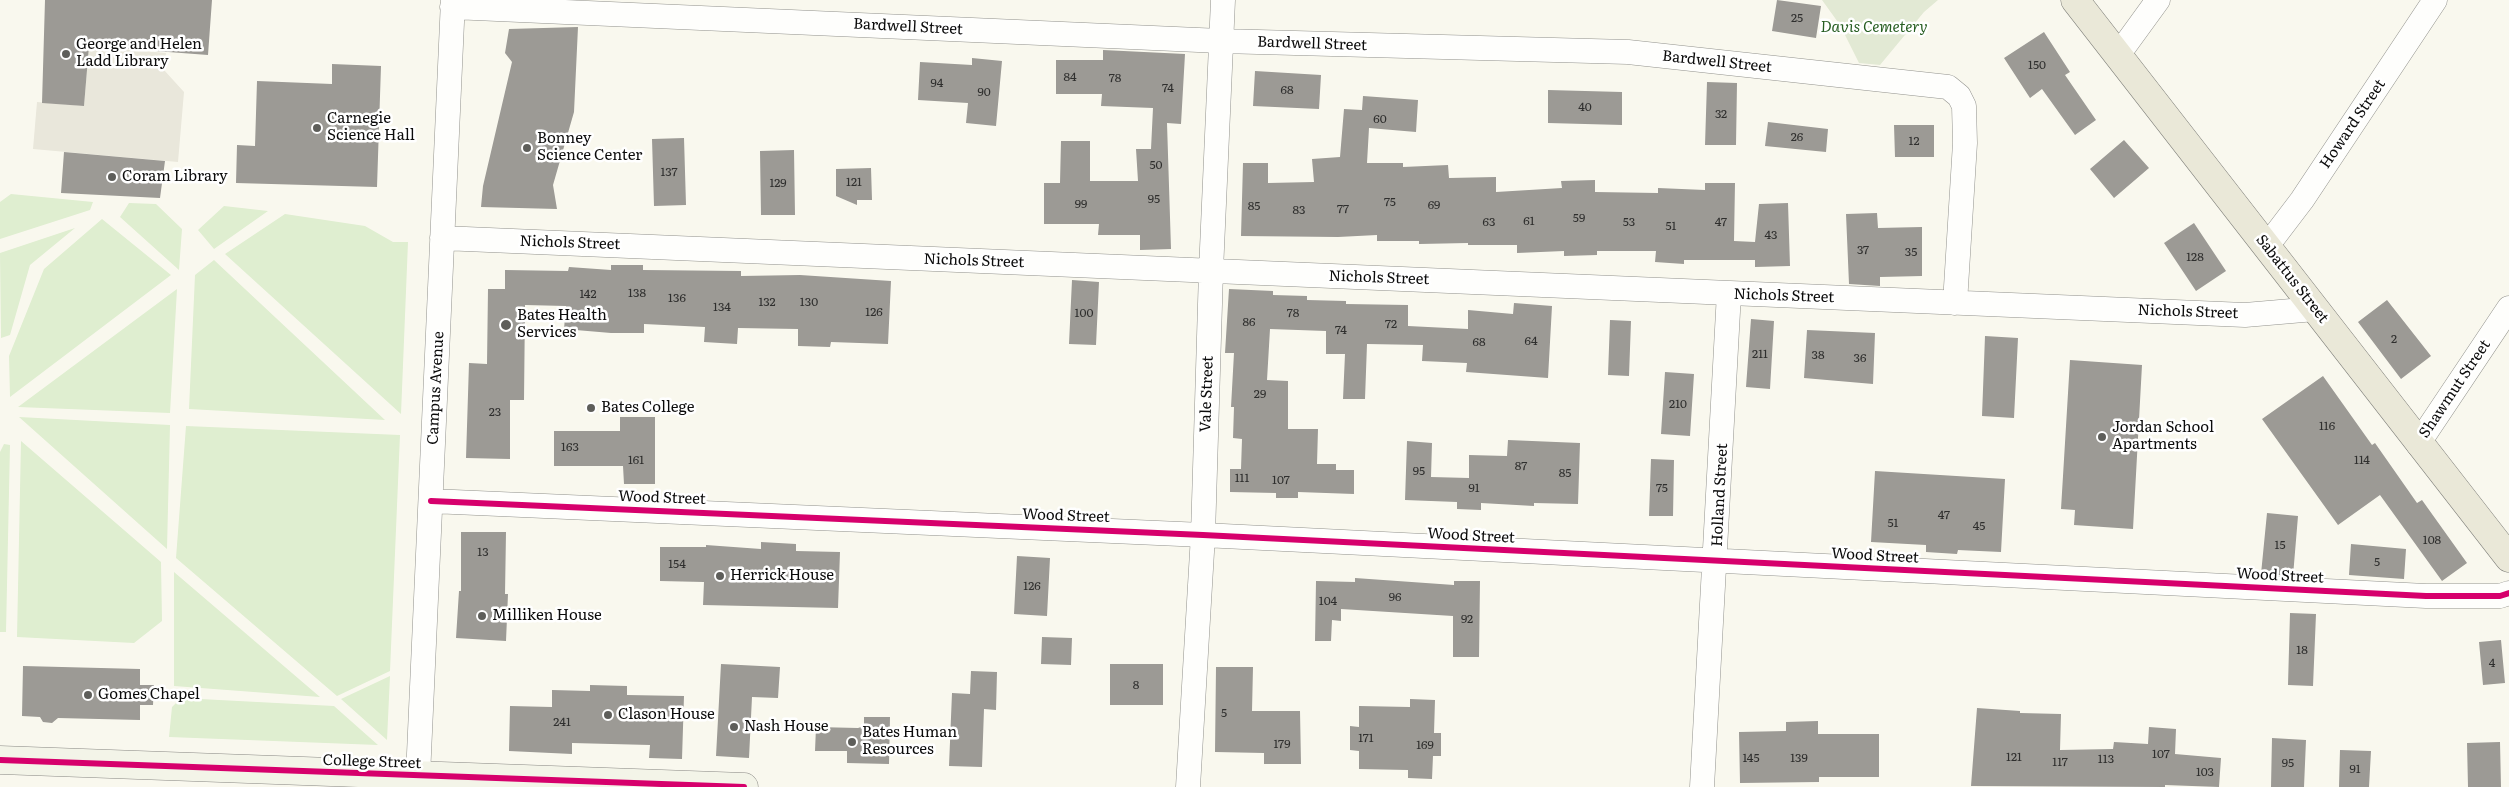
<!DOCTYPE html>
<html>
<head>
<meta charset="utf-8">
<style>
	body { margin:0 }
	canvas { display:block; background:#f9f8ee }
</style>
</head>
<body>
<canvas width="2509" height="787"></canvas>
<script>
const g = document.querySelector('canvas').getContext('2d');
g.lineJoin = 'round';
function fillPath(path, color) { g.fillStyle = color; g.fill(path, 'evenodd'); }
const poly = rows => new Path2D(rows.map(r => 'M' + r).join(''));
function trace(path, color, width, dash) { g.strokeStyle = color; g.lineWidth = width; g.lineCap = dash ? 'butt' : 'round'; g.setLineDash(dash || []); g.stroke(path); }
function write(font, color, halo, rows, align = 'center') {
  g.font = font + ' Literata,serif'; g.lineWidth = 5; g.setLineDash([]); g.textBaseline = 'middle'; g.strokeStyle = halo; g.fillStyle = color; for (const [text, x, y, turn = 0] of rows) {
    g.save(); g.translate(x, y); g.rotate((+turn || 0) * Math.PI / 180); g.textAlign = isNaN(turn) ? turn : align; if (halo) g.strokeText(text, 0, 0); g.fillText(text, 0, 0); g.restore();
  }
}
const green = poly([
	[11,194,93,202,90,210,0,239,0,202],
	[129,203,156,204,182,229,179,270,120,217],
	[224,206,268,211,214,249,198,230],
	[285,214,365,226,393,242,408,242,401,414,225,254],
	[102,219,171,275,10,397,9,356,44,269],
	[75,228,30,265,10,335,1,338,0,253],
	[214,260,385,420,189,409,195,275],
	[177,289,170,413,18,407],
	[19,417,170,425,167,549],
	[186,426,400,435,390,671,337,696,176,558],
	[21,441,161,562,162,621,134,643,17,637],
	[4,444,10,445,6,632,0,632,0,452],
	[174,572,320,697,174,686],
	[390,676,387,740,341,699],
	[181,698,334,706,378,745,169,737,172,707]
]);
const cemetery = poly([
	[1822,0,1938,0,1924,12,1880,65,1859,63,1840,25]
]);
const plaza = poly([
	[89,46,166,53,164,70,184,92,178,162,33,149,37,102,84,106]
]);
const building = poly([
	[45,0,212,0,208,55,89,46,84,106,42,103],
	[1777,0,1821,6,1816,38,1772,31],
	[578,27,574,112,553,185,557,209,481,207,483,186,512,62,505,53,509,29],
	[2044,32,2070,72,2065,75,2096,120,2075,135,2042,89,2030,98,2004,58],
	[1103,50,1185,54,1181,124,1167,123,1171,249,1140,250,1140,235,1098,235,1099,224,1044,224,1044,183,1060,183,1061,141,1090,141,1090,181,1138,181,1136,149,1151,149,1153,108,1101,106,1102,94,1056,94,1056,60,1103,60],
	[972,58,1002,61,996,126,966,123,968,103,918,100,920,62,972,65],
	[332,64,381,66,377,187,236,183,237,145,255,146,257,81,332,84],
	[1255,71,1321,75,1319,109,1253,106],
	[1707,82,1737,83,1736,145,1705,145],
	[1548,90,1622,92,1622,125,1548,123],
	[1363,96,1418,100,1416,132,1369,128,1367,163,1403,163,1403,167,1448,165,1449,178,1496,177,1496,192,1562,188,1561,181,1595,180,1595,192,1658,193,1658,188,1705,190,1705,183,1735,183,1734,241,1755,242,1759,204,1788,203,1790,266,1755,267,1755,260,1684,260,1684,264,1655,262,1656,251,1597,251,1597,255,1564,256,1564,251,1517,253,1517,245,1468,245,1468,243,1419,244,1419,241,1377,241,1377,235,1338,237,1241,236,1243,163,1268,163,1268,183,1314,182,1312,159,1340,157,1344,109,1362,110],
	[1768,122,1828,129,1826,152,1765,146],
	[1894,125,1934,125,1934,157,1895,157],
	[684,138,686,205,654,206,652,139],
	[2124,140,2149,168,2114,198,2090,169],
	[794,150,795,215,761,215,760,151],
	[64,152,165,161,160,198,61,193],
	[871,168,872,200,857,200,857,205,836,196,836,169],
	[1877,213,1878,228,1922,227,1922,276,1880,277,1880,286,1849,284,1846,214],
	[2194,223,2226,271,2196,291,2164,243],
	[611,265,643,265,643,270,741,271,741,276,800,275,891,281,888,344,831,342,830,347,798,346,798,329,738,328,737,344,704,342,705,327,644,324,644,333,611,333,564,329,566,306,525,305,524,400,510,400,510,459,466,458,469,363,487,364,488,289,505,289,505,270,568,271,569,267,611,270],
	[1072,280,1099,282,1096,345,1069,344],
	[1229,289,1273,291,1273,295,1307,296,1307,300,1346,301,1346,304,1408,305,1408,326,1468,329,1468,310,1513,314,1514,303,1552,306,1548,378,1466,372,1467,363,1422,361,1423,345,1367,344,1365,399,1343,399,1345,354,1326,354,1326,331,1270,329,1267,380,1288,381,1288,429,1318,429,1317,464,1336,464,1336,470,1354,470,1354,494,1298,492,1298,498,1276,498,1276,493,1230,492,1230,469,1241,469,1242,439,1233,438,1234,407,1231,407,1234,353,1225,353],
	[2387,300,2431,356,2401,379,2358,322],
	[1751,319,1774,321,1770,389,1746,387],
	[1610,320,1631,321,1629,376,1608,375],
	[1807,330,1875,333,1873,384,1804,378],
	[1985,336,2018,338,2014,418,1982,416],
	[2070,360,2142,365,2133,529,2074,525,2075,510,2061,509],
	[1665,372,1694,374,1690,436,1661,434],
	[2323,376,2372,445,2375,443,2417,503,2422,500,2467,563,2442,581,2380,495,2338,525,2262,419],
	[620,417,655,417,655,484,624,484,623,466,554,466,554,431,620,431],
	[1508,440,1580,443,1578,504,1534,503,1534,506,1481,503,1481,510,1457,509,1457,502,1405,500,1407,441,1432,443,1431,477,1469,478,1469,455,1507,456],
	[1651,459,1674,460,1673,516,1649,516],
	[1875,471,2005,479,2001,552,1958,550,1957,554,1926,552,1926,545,1871,542],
	[2267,513,2298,516,2293,576,2261,574],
	[461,532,506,532,505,594,508,594,506,641,456,638,459,591,461,591],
	[761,542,796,544,796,551,840,552,838,608,703,605,704,582,660,581,660,547,706,547,706,545,761,549],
	[2351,544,2406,549,2404,579,2349,575],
	[1017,556,1050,558,1047,616,1014,614],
	[1355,578,1454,585,1454,581,1480,581,1479,657,1453,657,1453,616,1341,609,1341,621,1332,620,1331,641,1315,641,1316,581,1355,582],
	[2290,613,2316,614,2313,686,2288,685],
	[1042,637,1072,638,1071,665,1041,664],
	[2501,640,2505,683,2483,685,2479,642],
	[721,664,780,667,778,698,752,697,749,758,716,756],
	[1110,664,1163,664,1163,705,1110,705],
	[23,666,140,669,140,685,154,685,153,705,140,705,140,720,58,718,52,723,43,722,40,717,22,716],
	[1216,667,1253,667,1252,711,1300,711,1301,764,1264,764,1264,753,1215,752],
	[971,671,997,672,996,710,984,709,982,767,949,766,952,693,970,694],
	[590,685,627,686,627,695,684,696,682,759,649,758,650,745,572,743,572,754,509,751,510,706,552,707,552,690,590,691],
	[1410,699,1435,700,1434,733,1441,733,1441,756,1433,756,1432,779,1408,778,1408,770,1359,769,1359,751,1350,750,1350,726,1359,727,1359,706,1410,707],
	[1977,708,2020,711,2020,713,2061,714,2060,750,2113,749,2114,742,2148,744,2149,727,2176,729,2175,754,2221,758,2219,787,2165,785,2165,787,1971,786],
	[864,717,890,717,889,764,847,763,847,751,815,751,816,727,858,728,864,726],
	[1818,721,1818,734,1879,734,1879,777,1819,777,1819,782,1740,783,1739,732,1786,731,1786,722],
	[2272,738,2306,740,2304,787,2271,787],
	[2500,742,2501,787,2468,787,2467,743],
	[2340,750,2371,751,2369,787,2339,787]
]);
const minor = poly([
	[452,7,1221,41,1628,52,1948,87,1959,96,1964,106,1965,143,1955,303],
	[2118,55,2158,0],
	[442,238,2245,315,2315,309],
	[2267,246,2302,200,2435,0],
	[2418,444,2509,308],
	[431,501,1203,535,2426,596,2500,596,2509,593],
	[418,776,453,0],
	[1188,787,1203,535,1211,271,1223,0],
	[1702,787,1729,293]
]);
const secondary = poly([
	[0,760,744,787]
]);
const primary = poly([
	[2075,0,2509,558]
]);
const cycleway = poly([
	[431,501,1203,535,2426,596,2500,596,2509,593],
	[0,760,744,787]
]);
const markers = [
	[66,54,5,"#5e5e5a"],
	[317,128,5,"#5e5e5a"],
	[527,148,5,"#5e5e5a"],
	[112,177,5,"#5e5e5a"],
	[506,325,6,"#5e5e5a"],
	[591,408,5,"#5e5e5a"],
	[2102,437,5,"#5e5e5a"],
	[720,576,5,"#5e5e5a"],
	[482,616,5,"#5e5e5a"],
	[88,695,5,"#5e5e5a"],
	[608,715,5,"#5e5e5a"],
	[734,727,5,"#5e5e5a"],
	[852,742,5,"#5e5e5a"]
];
const numberNames = [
	["25",1797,18],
	["150",2037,65],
	["84",1070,77],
	["78",1115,78],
	["94",937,83],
	["74",1168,88],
	["68",1287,90],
	["90",984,92],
	["40",1585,107],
	["32",1721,114],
	["60",1380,119],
	["26",1797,137],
	["12",1914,141],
	["50",1156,165],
	["137",669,172],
	["121",854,182],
	["129",778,183],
	["95",1154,199],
	["75",1390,202],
	["99",1081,204],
	["69",1434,205],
	["85",1254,206],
	["77",1343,209],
	["83",1299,210],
	["59",1579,218],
	["61",1529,221],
	["63",1489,222],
	["53",1629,222],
	["47",1721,222],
	["51",1671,226],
	["43",1771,235],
	["37",1863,250],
	["35",1911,252],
	["128",2195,257],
	["138",637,293],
	["142",588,294],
	["136",677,298],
	["132",767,302],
	["130",809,302],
	["134",722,307],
	["126",874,312],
	["100",1084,313],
	["78",1293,313],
	["86",1249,322],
	["72",1391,324],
	["74",1341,330],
	["2",2394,339],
	["64",1531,341],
	["68",1479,342],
	["211",1760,354],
	["38",1818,355],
	["36",1860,358],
	["29",1260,394],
	["210",1678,404],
	["23",495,412],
	["116",2327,426],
	["163",570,447],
	["161",636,460],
	["114",2362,460],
	["87",1521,466],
	["95",1419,471],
	["85",1565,473],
	["111",1242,478],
	["107",1281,480],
	["91",1474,488],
	["75",1662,488],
	["47",1944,515],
	["51",1893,523],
	["45",1979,526],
	["108",2432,540],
	["15",2280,545],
	["13",483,552],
	["5",2377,562],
	["154",677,564],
	["126",1032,586],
	["96",1395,597],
	["104",1328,601],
	["92",1467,619],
	["18",2302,650],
	["4",2492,663],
	["8",1136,685],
	["5",1224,713],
	["241",562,722],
	["171",1366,738],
	["179",1282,744],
	["169",1425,745],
	["107",2161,754],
	["121",2014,757],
	["145",1751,758],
	["139",1799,758],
	["113",2106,759],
	["117",2060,762],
	["95",2288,763],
	["91",2355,769],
	["103",2205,772]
];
const streetNames = [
	["Bardwell Street",908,27,3],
	["Bardwell Street",1312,44,2],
	["Bardwell Street",1717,62,6],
	["Howard Street",2353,124,-56],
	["Nichols Street",570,243,2],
	["Nichols Street",974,261,2],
	["Nichols Street",1379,278,2],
	["Sabattus Street",2292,279,52],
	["Nichols Street",1784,296,2],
	["Nichols Street",2188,312,2],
	["Campus Avenue",436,388,-87],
	["Shawmut Street",2455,389,-56],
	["Vale Street",1207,394,-88],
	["Holland Street",1720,495,-87],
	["Wood Street",662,498,2],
	["Wood Street",1066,516,2],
	["Wood Street",1471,536,3],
	["Wood Street",1875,556,3],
	["Wood Street",2280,576,3],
	["College Street",372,762,2]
];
const parkNames = [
	["Davis Cemetery",1874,28]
];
const poiNames = [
	["George and Helen",76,45],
	["Ladd Library",76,62],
	["Carnegie",327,119],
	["Science Hall",327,136],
	["Bonney",537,139],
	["Science Center",537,156],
	["Coram Library",122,177],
	["Bates Health",517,316],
	["Services",517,333],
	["Bates College",601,408],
	["Jordan School",2112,428],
	["Apartments",2112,445],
	["Herrick House",730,576],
	["Milliken House",492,616],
	["Gomes Chapel",98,695],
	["Clason House",618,715],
	["Nash House",744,727],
	["Bates Human",862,733],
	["Resources",862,750]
];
fillPath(green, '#dfeed0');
fillPath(cemetery, '#e2e9d4');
fillPath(plaza, '#e9e7db');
fillPath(building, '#9c9a95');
trace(minor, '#92928d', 25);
trace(secondary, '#898884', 29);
trace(primary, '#7f7f7a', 29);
trace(minor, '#fefefc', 24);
trace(secondary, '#f3f4e8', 28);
trace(primary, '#eae8d8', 28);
trace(cycleway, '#d6006c', 6);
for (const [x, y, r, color] of markers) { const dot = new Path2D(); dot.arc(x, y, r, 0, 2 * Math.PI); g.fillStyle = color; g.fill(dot); trace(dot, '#fff', 2); }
write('12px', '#2f2f2e', null, numberNames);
write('15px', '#0b0b0b', '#fff', streetNames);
write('italic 15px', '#265d21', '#fff', parkNames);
write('15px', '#0b0b0b', '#fff', poiNames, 'left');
</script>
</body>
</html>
